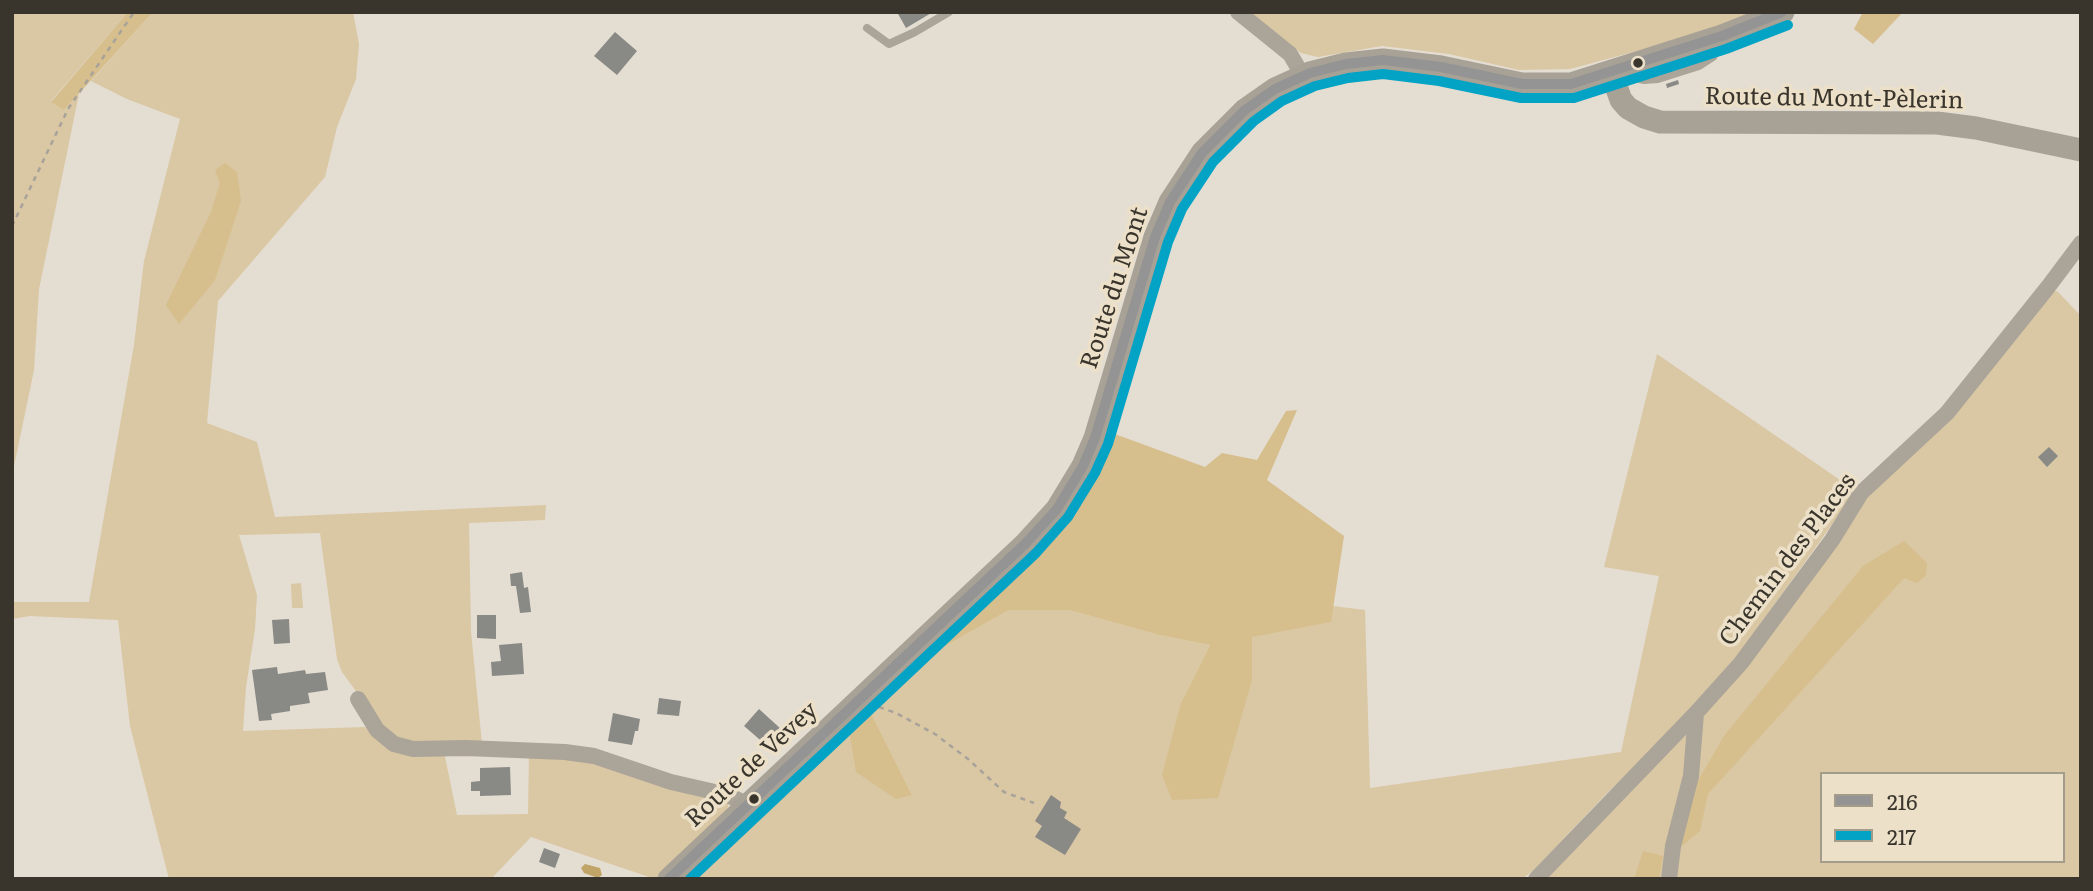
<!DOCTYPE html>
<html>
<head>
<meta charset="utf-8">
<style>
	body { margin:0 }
	#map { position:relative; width:2093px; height:891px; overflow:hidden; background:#e4ddd1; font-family:Literata,serif }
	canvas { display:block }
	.frame { position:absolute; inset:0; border:14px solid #39352c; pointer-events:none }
	.legend { position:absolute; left:1820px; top:772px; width:245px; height:91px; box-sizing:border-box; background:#ece0c9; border:2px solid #a49c8a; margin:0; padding:9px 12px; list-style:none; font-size:21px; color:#39352c }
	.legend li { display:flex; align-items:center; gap:14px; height:35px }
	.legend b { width:35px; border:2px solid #a49c8a }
</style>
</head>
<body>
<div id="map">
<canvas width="2093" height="891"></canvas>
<div class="frame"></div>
<ul class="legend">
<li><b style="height:9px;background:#959494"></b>216</li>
<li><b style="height:9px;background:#03a3c6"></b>217</li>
</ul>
</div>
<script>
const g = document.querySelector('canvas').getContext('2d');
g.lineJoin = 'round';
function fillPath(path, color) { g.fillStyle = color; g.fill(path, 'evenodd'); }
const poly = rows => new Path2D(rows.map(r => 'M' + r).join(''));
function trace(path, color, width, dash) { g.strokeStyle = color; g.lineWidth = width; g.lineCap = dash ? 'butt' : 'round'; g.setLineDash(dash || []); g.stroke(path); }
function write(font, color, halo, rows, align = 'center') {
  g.font = font + ' Literata,serif'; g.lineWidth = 7; g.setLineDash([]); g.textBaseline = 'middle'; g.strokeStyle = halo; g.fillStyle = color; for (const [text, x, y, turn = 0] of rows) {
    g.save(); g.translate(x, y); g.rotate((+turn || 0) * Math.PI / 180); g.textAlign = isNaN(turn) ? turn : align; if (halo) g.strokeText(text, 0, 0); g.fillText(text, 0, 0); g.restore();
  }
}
const green = poly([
	[12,12,128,12,51,101,64,110,79,94,39,289,34,370,12,476],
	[153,12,353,12,359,44,356,79,337,127,325,177,218,301,207,423,257,442,275,517,546,505,545,520,469,523,471,632,482,744,410,743,391,738,364,702,342,672,337,659,320,533,239,535,257,595,255,629,246,687,243,731,365,727,383,743,444,752,457,815,528,814,529,754,581,758,729,803,727,810,655,879,531,837,491,879,169,879,130,726,118,620,30,616,12,619,12,602,89,602,134,345,144,261,180,119,127,99,91,81],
	[1247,12,1767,12,1719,29,1570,69,1519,70,1449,54,1382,46,1318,57,1301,53],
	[2057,291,2081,316,2081,879,1674,879,1702,716,1866,496,2050,292],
	[1822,774,2063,774,2063,861,1822,861],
	[1657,354,1856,491,1736,658,1663,740,1606,794,1534,870,1522,879,684,879,848,724,912,795,871,713,940,649,1009,610,1069,610,1159,635,1210,645,1181,703,1252,680,1252,636,1330,622,1333,606,1365,610,1370,788,1621,752,1659,576,1604,567],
	[301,583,303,608,292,608,291,584],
	[1689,728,1687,777,1664,879,1541,879]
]);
const forest = poly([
	[128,12,153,12,64,110,51,102],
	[1863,12,1903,12,1873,44,1854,29],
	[225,163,237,172,241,201,215,280,179,324,166,305,211,212,220,183,215,170],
	[1297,410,1267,480,1344,536,1331,622,1252,637,1252,680,1218,798,1172,800,1162,775,1181,703,1210,645,1159,635,1069,610,1009,610,940,649,936,643,1048,532,1082,490,1112,433,1205,467,1222,453,1257,460,1286,411],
	[1904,541,1927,563,1926,575,1917,583,1904,578,1708,794,1700,831,1676,851,1691,793,1724,736,1863,566],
	[871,713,912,795,896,799,856,772,848,724],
	[1643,851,1663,856,1659,879,1634,879]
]);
const water = poly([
	[585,864,600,868,602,875,598,878,584,873,581,868]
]);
const building = poly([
	[897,12,933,12,906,28],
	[615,32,637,51,617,75,594,56],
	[1678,80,1679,84,1667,88,1666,84],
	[2049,447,2058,456,2047,467,2038,457],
	[522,572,524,588,528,587,531,612,520,613,516,586,511,586,510,574],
	[477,615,496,615,496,639,477,638],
	[289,619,290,643,274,644,272,620],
	[522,643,524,674,492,676,491,662,501,661,499,645],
	[277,667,278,674,305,670,306,674,325,672,328,690,308,693,310,703,290,706,290,711,271,714,272,720,259,721,252,670],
	[659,698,681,701,679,716,657,714],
	[759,709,781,729,766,745,744,726],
	[613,713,640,719,638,731,635,731,632,745,608,741],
	[510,767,511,795,480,796,480,791,471,791,471,782,480,781,480,768],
	[1051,795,1061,802,1060,808,1067,812,1064,818,1081,829,1065,855,1035,837,1042,826,1035,821],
	[544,848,560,854,555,868,539,862]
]);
const path = poly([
	[12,226,68,109,134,12],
	[879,707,896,713,935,734,968,759,1004,792,1034,803]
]);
const lane = poly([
	[867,28,889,44,915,32,949,12],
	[1620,74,1644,80,1658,79,1699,66,1713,57,1722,41]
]);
const street = poly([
	[1238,12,1290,54,1303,76],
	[358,699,377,730,394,744,413,749,466,748,565,752,594,756,671,782,728,795,748,805],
	[1536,879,1696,713],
	[1669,879,1673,846,1691,776,1696,713,1741,663,1832,540,1861,493,1947,413,2048,287,2081,243]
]);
const secondary = poly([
	[1611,72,1621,100,1628,108,1644,117,1660,122,1937,123,1976,128,2081,150],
	[669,879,1026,543,1057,509,1083,466,1095,438,1155,237,1170,202,1202,153,1245,110,1275,89,1310,73,1346,64,1383,60,1441,67,1522,84,1571,84,1722,36,1783,12]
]);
const bus1 = poly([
	[669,879,1026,543,1057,509,1083,466,1095,438,1155,237,1170,202,1202,153,1245,110,1275,89,1310,73,1346,64,1383,60,1441,67,1522,84,1571,84,1722,36,1782,12]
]);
const bus2 = poly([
	[690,879,1036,553,1068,517,1095,473,1108,444,1168,242,1182,209,1213,162,1254,121,1282,101,1315,86,1348,78,1383,74,1439,81,1521,98,1574,98,1726,49,1788,25]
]);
const markers = [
	[1638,63,6,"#39352c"],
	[754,799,6,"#39352c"]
];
const streetNames = [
	["Route du Mont-Pèlerin",1834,99,1],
	["Route du Mont",1115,288,-72],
	["Chemin des Places",1788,560,-53],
	["Route de Vevey",752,765,-43]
];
fillPath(green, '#dac7a3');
fillPath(forest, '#d6be8d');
fillPath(water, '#c0a468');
fillPath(building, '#898986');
trace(path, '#a8a39a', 2.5, [5, 5]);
trace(lane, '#aaa499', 8);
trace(street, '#aaa499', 16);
trace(secondary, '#a8a296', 23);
trace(bus1, '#959494', 10);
trace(bus2, '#03a3c6', 10);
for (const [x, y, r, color] of markers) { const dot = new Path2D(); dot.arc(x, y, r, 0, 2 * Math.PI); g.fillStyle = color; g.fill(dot); trace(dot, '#ece0c9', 2.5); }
write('24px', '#39352c', '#ece0c9', streetNames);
</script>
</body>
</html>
